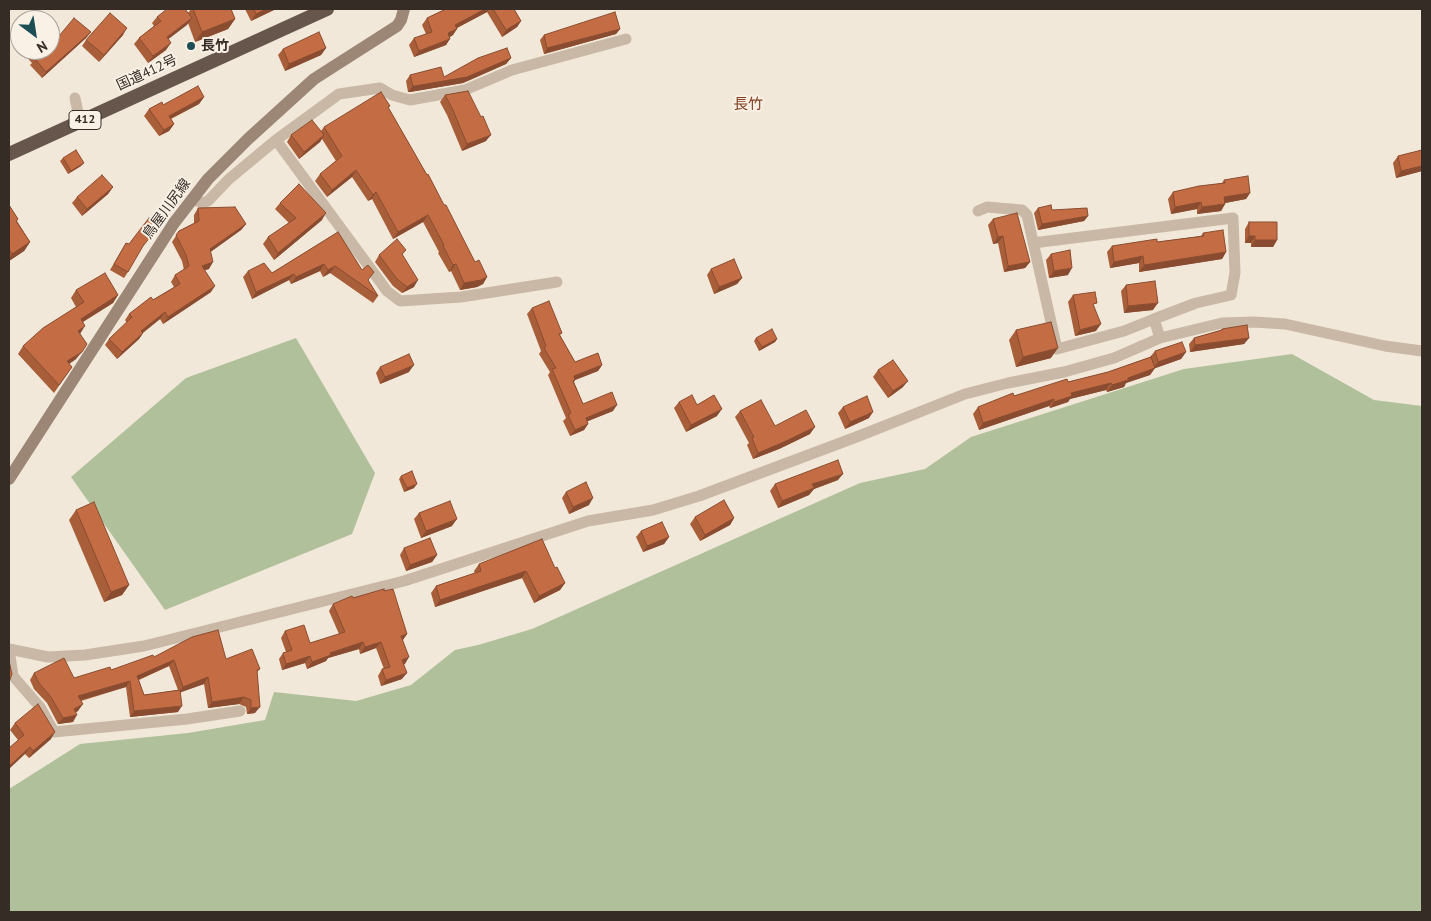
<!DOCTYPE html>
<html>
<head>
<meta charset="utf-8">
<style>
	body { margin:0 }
	#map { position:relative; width:1431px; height:921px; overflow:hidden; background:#f1e8d9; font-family:"PT Sans",sans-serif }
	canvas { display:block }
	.frame { position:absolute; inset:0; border:10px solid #352c26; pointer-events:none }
	.north { position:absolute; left:10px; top:10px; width:50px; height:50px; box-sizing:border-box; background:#f9f1e5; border:1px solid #aba299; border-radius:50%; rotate:149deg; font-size:14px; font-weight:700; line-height:20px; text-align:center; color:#352c26 }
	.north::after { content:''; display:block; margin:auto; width:18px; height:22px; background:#1d4d55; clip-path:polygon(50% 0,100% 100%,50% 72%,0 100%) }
</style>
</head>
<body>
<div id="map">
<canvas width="1431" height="921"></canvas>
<div class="frame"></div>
<div class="north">N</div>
</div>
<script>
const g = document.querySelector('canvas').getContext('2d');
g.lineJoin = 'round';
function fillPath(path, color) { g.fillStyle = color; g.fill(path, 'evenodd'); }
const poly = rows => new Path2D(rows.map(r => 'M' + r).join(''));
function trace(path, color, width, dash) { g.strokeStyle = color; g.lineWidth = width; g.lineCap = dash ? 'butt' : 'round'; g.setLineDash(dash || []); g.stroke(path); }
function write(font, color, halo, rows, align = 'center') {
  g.font = font + ' "PT Sans","Noto Sans JP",sans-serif'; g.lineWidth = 4; g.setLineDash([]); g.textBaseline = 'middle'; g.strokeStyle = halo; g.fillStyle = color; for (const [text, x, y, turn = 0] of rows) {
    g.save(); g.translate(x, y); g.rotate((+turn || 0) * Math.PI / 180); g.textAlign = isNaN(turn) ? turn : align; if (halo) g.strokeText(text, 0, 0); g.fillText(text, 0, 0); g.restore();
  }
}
const green = poly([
	[296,338,375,473,352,534,165,610,71,477,186,378],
	[1292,354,1374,400,1422,406,1422,912,9,912,9,789,80,744,188,733,265,720,274,692,356,701,411,685,455,650,478,645,532,629,860,483,925,469,971,437,1184,369]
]);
const minor = poly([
	[75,98,80,122],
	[276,140,339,94,380,88,392,95,410,100,465,90,512,70,626,39],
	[192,199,202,203,208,201,229,179,276,140,387,291,400,301,461,297,557,282],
	[978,211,987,207,1022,210,1027,215,1057,349,1124,331,1154,319,1160,338],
	[1033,243,1233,218,1235,273,1231,295,1196,303,1154,319],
	[9,649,48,657,85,655,144,646,404,581,588,521,653,510,699,496,859,436,965,394,1008,383,1064,372,1114,358,1160,338,1222,323,1254,322,1285,324,1385,346,1422,351],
	[9,649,13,676,40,707,54,732,187,719,240,711]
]);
const secondary = poly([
	[9,479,174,223,208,179,248,139,314,79,397,26,401,20,404,9]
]);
const trunk = poly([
	[9,154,327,9]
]);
const wall = poly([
	[191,9,231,9,235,19,228,29,195,42,188,23,168,39,166,50,148,63,134,44,139,38,154,26,152,23,157,17,188,13],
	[245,9,276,9,251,21],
	[446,9,514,9,521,21,517,27,502,37,487,12,457,28,453,35,450,37,446,45,414,57,409,45,414,38,426,34,422,25,427,18],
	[620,29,616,34,544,54,540,40,544,35],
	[91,32,86,38,42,78,30,65,32,63,16,46,20,41,20,50,50,50,54,42],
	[123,35,99,62,82,46,86,40],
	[326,48,321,55,285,71,278,55,283,49],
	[511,58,506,64,463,83,410,92,408,92,406,81,410,75,444,77],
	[445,95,481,117,486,141,462,151,447,115,440,102],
	[204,97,199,104,171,119,174,124,169,131,159,136,144,116,149,109,163,105],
	[390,106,388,107,444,205,475,262,487,277,483,284,477,287,460,290,451,271,449,272,438,253,439,252,423,222,393,239,372,199,368,201,352,177,327,197,315,181,320,174,336,161,322,139,320,142,299,159,287,142,291,135,321,131,324,127],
	[1422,150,1422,173,1422,171,1396,178,1393,163,1398,156],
	[63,158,81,166,68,174,60,161],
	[1224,180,1250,193,1246,199,1225,203,1225,204,1221,211,1197,214,1197,209,1171,214,1168,199,1173,192,1222,183],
	[113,187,108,194,82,216,72,203,77,197],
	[280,203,322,220,274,260,263,244,268,237,289,223,275,209],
	[9,205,18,219,17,221,30,242,24,251,9,261],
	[198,208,246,224,241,230,210,252,209,269,205,270,211,292,163,324,160,319,143,333,139,339,117,359,105,345,109,339,127,323,125,320,129,314,174,287,171,282,175,275,184,270,182,261,172,242,179,231,194,223,194,215],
	[1038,208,1052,210,1088,216,1084,221,1038,230,1034,213],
	[993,219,1030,262,1025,268,1004,272,998,243,993,244,988,225],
	[1249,222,1277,240,1273,247,1251,247,1251,243,1245,243,1245,229],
	[338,232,378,296,373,303,330,273,323,277,320,271,291,284,289,280,252,299,243,277,248,271,272,273],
	[1203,233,1226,252,1222,259,1139,272,1139,263,1110,268,1107,252,1112,246,1157,242,1201,236],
	[126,243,129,244,128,272,124,278,110,270],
	[406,250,402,255,414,287,402,293,393,286,375,262,379,255],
	[1051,254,1068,275,1049,278,1046,260],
	[711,269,742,278,737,284,714,294,707,275],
	[1126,285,1153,310,1124,313,1121,291],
	[76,290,118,295,113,303,83,322,80,334,76,359,69,364,72,367,54,393,18,354,23,346,76,307,71,298],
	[1073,295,1096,331,1075,336,1068,302],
	[532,308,562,333,560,335,575,362,602,365,598,371,575,380,574,382,583,404,613,411,587,421,588,424,584,430,570,436,563,421,566,418,548,375,550,372,539,354,541,351,527,314],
	[1222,329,1249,338,1244,344,1190,352,1189,344,1194,338,1221,330],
	[1016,330,1051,358,1016,367,1009,340],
	[756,338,777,339,775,342,759,351,754,341],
	[1155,351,1186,352,1181,359,1155,368,1150,375,1126,383,1124,387,1107,392,1106,390,1070,399,1068,402,1050,408,1049,406,979,430,973,414,978,407,1014,396,1108,372,1150,357],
	[380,367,409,372,380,384,376,373],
	[878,370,903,387,888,398,873,377],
	[679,402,697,405,717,416,686,432,674,408],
	[843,407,869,418,845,429,838,413],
	[740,411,775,426,810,434,779,449,753,459,747,445,749,443,735,417],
	[401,476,414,488,404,492,399,479],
	[838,480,814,489,809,495,778,508,770,491,775,484],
	[566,492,589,505,569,514,562,498],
	[76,510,129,585,122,595,104,602,69,520],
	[419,513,452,526,421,538,414,519],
	[695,517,734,518,730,525,700,541,690,524],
	[641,531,669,537,664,544,643,552,636,537],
	[404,548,437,555,432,562,406,571,400,555],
	[479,564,555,568,565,583,560,590,534,603,522,578,435,607,431,593,436,586,475,574,474,571],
	[384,591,407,634,403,640,405,664,404,664,402,679,381,686,378,676,382,669,384,669,376,648,360,654,359,649,328,658,326,661,307,669,305,663,282,670,279,659,283,653,286,652,281,638,285,631,310,643,339,634,329,611,333,604,353,598],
	[154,657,226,659,260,669,257,672,255,713,247,714,246,707,239,704,208,708,204,684,180,692,178,712,130,717,126,687,81,701,78,711,76,712,73,722,58,724,47,703,34,689,30,680,34,673,74,678,111,670],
	[169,666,178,690,144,695,139,680],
	[15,723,51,739,29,758,25,754,18,740,10,730]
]);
const shadedWall = poly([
	[266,9,276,9,251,21,256,14],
	[485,9,489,9,487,12,451,31,455,25],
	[192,18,187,25,162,44,167,37],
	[235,19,228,29,195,42,202,32],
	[521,21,517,27,502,37,506,30],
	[127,28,123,35,99,62,104,55],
	[457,29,453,35,444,40,448,33],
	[620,29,616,34,544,54,547,48],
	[91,32,86,38,42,78,46,72],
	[450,39,446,45,414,57,419,51],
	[171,43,166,50,148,63,153,56],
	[326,48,321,55,285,71,289,64],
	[511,58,506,64,463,83,410,92,408,92,413,86],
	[204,97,199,104,164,122,169,116],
	[174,124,169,131,159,136,164,130],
	[324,135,320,142,299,159,304,152],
	[491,135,486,141,462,151,467,144],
	[84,163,81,166,68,174,71,171],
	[1422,166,1422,171,1396,178,1401,171],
	[356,170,352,177,327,197,332,190],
	[113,187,108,194,82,216,87,209],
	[376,192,372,199,368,201,373,195],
	[1250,193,1246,199,1220,204,1224,197],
	[1201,202,1197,209,1171,214,1175,207],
	[1225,204,1221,211,1197,214,1202,207],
	[326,213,322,220,274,260,278,253],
	[428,215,423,222,393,239,398,232],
	[1088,216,1084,221,1038,230,1042,224],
	[246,224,241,230,205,256,210,249],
	[1003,236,998,243,993,244,998,237],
	[1249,236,1255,236,1251,243,1245,243],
	[1255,240,1277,240,1273,247,1251,247],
	[30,242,24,251,9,261,9,259,12,254],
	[1226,252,1222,259,1139,272,1144,265],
	[1143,256,1139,263,1110,268,1114,262],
	[213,262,209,269,198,272,202,266],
	[1030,262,1025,268,1004,272,1008,266],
	[324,264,320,271,291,284,296,277],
	[456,264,451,271,449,272,453,265],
	[335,266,330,273,323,277,328,270],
	[1072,268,1068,275,1049,278,1054,271],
	[294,274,289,280,252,299,256,292],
	[487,277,483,284,477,287,460,290,464,283],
	[742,278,737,284,714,294,719,287],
	[418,280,414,287,402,293,407,287],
	[215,286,211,292,163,324,168,317],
	[118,295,113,303,76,326,81,319],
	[1158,303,1153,310,1124,313,1128,306],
	[165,312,160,319,137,337,141,331],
	[1101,324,1096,331,1075,336,1080,330],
	[85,326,80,334,72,338,78,331],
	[143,333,139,339,117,359,122,352],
	[1249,338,1244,344,1190,352,1195,345],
	[777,339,775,342,759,351,762,347],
	[1058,348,1051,358,1016,367,1023,357],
	[82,352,76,359,62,369,67,361],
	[1186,352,1181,359,1153,369,1158,362],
	[414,365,409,372,380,384,385,377],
	[602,365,598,371,575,380,571,386,574,376],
	[1155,368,1150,375,1126,383,1124,387,1107,392,1112,385,1128,378],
	[908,381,903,387,888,398,893,391],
	[1111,383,1106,390,1070,399,1068,402,1050,408,1054,402,1071,393],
	[1054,399,1049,406,979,430,983,423],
	[617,405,613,411,581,424,586,418],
	[722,409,717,416,686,432,691,425],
	[873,412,869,418,845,429,850,422],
	[588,424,584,430,570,436,575,430],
	[815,427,810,434,779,449,753,459,758,453],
	[843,474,838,480,814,489,809,495,778,508,782,501,812,484],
	[417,484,414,488,404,492,407,488],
	[593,498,589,505,569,514,573,507],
	[734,518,730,525,700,541,705,535],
	[457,519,452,526,421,538,426,531],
	[669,537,664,544,643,552,647,546],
	[437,555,432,562,406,571,410,565],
	[526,571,522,578,435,607,440,600],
	[565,583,560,590,534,603,539,596],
	[129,585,122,595,104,602,111,592],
	[407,634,402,641,401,636],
	[363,642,359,649,328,658,326,661,307,669,312,662,330,653],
	[381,642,376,648,360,654,365,647],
	[310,656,305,663,282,670,286,664],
	[409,657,405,664,398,666,402,660],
	[174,660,169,666,133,682,137,676],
	[407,673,402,679,381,686,386,680],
	[208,677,204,684,179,693,183,687],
	[130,681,126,687,74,702,78,696],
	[244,697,239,704,208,708,212,702],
	[83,704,78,711,70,715,74,709],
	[182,706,178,712,130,717,134,711],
	[260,707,255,713,247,714,251,708],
	[77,715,73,722,58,724,63,718],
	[55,732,51,739,29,758,33,751],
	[30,747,25,754,9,769,9,766]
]);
const building = poly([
	[167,9,185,9,192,18,167,37,171,43,153,56,139,38,161,21,157,17,167,9],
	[193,9,231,9,235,19,202,32,193,9],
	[254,9,266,9,256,14,254,9],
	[446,9,485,9,455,25,457,29,448,33,450,39,419,51,414,38,432,32,427,18,446,9],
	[493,9,514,9,521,21,506,30,493,9],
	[615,12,620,29,547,48,544,35,615,12],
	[110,13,127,28,104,55,86,40,110,13],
	[74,18,91,32,46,72,35,59,37,57,30,50,50,50,50,38,54,42,74,18],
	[319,32,326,48,289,64,283,49,319,32],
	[507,48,511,58,467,77,415,86,413,86,410,75,441,67,444,77,478,58,507,48],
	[198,86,204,97,169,116,174,124,164,130,149,109,162,102,163,105,198,86],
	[468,91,481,117,483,116,491,135,467,144,452,108,445,95,468,91],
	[381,92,390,106,388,107,427,175,428,174,444,205,446,205,475,262,479,260,487,277,481,280,464,283,456,264,453,265,443,246,444,245,428,215,398,232,376,192,373,195,356,170,332,190,320,174,342,156,324,127,381,92],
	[312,120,324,135,304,152,291,135,312,120],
	[76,150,84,163,71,171,63,158,76,150],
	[1422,150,1422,166,1401,171,1398,156,1422,150],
	[102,175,113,187,87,209,77,197,102,175],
	[1248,176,1250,193,1224,197,1225,204,1202,207,1201,202,1175,207,1173,192,1199,186,1225,183,1224,180,1248,176],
	[299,184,326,213,278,253,268,237,296,218,280,203,299,184],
	[9,205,18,219,16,221,30,242,12,254,9,249,9,205],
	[1051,205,1052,210,1087,208,1088,216,1042,224,1038,208,1051,205],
	[235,207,246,224,210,249,213,262,202,266,215,286,168,317,165,312,141,331,143,333,122,352,109,339,132,317,129,314,151,297,153,300,180,284,175,275,189,266,186,255,176,235,179,231,199,221,198,208,235,207],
	[1017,213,1030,262,1008,266,1003,236,998,237,993,219,1017,213],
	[149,218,159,226,143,246,128,272,114,264,126,243,129,244,149,218],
	[1249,222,1277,222,1277,240,1255,240,1255,236,1249,236,1249,222],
	[1223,230,1226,252,1144,265,1143,256,1114,262,1112,246,1157,239,1157,242,1204,236,1203,233,1223,230],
	[338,232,362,270,368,265,374,272,368,280,378,296,335,266,328,270,324,264,296,277,294,274,256,292,248,271,264,263,272,273,338,232],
	[397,239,406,250,402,254,418,280,407,287,397,279,379,255,397,239],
	[1070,250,1072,268,1054,271,1051,254,1070,250],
	[734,259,742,278,719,287,711,269,734,259],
	[105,273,118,295,81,319,85,326,78,331,87,344,82,352,67,361,72,367,59,385,23,346,43,328,84,302,76,290,105,273],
	[1155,281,1158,303,1128,306,1126,285,1155,281],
	[1095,292,1097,303,1093,304,1101,324,1080,330,1073,295,1095,292],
	[549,301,562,333,559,334,575,362,598,353,602,365,574,376,575,380,573,381,583,404,612,392,617,405,586,418,588,424,575,430,568,415,571,413,552,369,556,368,544,348,546,346,532,308,549,301],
	[1051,322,1058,348,1023,357,1016,330,1051,322],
	[1247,325,1249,338,1195,345,1194,338,1222,330,1222,329,1247,325],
	[772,329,777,339,762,347,756,338,772,329],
	[1182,342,1186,352,1158,362,1155,351,1182,342],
	[409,354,414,365,385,377,380,367,409,354],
	[1151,357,1155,368,1128,378,1128,380,1112,385,1111,383,1071,393,1072,396,1054,402,1054,399,983,423,978,407,1013,393,1014,396,1067,379,1068,382,1108,372,1151,357],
	[893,360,908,381,893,391,878,370,893,360],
	[692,395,697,405,714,395,722,409,691,425,679,402,692,395],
	[867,396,873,412,850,422,843,407,867,396],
	[761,400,775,426,806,410,815,427,784,442,758,453,752,438,754,437,740,411,761,400],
	[838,460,843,474,812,484,814,488,782,501,775,484,838,460],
	[412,471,417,484,407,488,401,476,412,471],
	[586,482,593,498,573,507,566,492,586,482],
	[724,500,734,518,705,535,695,517,724,500],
	[450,501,457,519,426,531,419,513,450,501],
	[94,502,129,585,111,592,76,510,94,502],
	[662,522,669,537,647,546,641,531,662,522],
	[430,538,437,555,410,565,404,548,430,538],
	[542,539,555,568,557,567,565,583,539,596,526,571,440,600,436,586,481,571,479,564,542,539],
	[384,589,384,591,393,589,407,634,401,636,409,657,402,660,407,673,386,680,382,669,390,667,381,642,365,647,363,642,330,653,331,655,312,662,310,656,286,664,283,653,292,650,285,631,304,625,310,643,345,632,333,604,352,596,353,598,384,589],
	[218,630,226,659,252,649,260,669,257,670,260,707,251,708,251,700,244,697,212,702,208,677,183,687,174,660,137,676,144,695,180,690,182,706,134,711,130,681,78,696,83,704,74,709,77,715,63,718,51,697,39,683,34,673,64,658,74,678,110,667,111,670,153,655,154,657,192,637,218,630],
	[9,661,12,674,9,682,9,661],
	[38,704,55,732,33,751,30,747,9,766,9,748,24,735,15,723,38,704]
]);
const markers = [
	[191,46,5,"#1d4d55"]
];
const shields = [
	[85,120,32]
];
const shieldNames = [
	["412",85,120]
];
const poiNames = [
	["長竹",201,46]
];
const streetNames = [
	["国道412号",147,73,-25],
	["鳥屋川尻線",167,209,-54]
];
const neighbourhoodNames = [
	["長竹",748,105]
];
fillPath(green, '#b0c09a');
trace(minor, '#c9b8a5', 11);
trace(secondary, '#9c8777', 12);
trace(trunk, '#66564b', 14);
fillPath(wall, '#a95e3a');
fillPath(shadedWall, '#894c30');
fillPath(building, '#c46d44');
trace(building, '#894c30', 1);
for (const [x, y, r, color] of markers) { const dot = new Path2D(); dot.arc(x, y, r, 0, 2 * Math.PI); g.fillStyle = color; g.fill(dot); trace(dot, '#f9f1e5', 2); }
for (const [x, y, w] of shields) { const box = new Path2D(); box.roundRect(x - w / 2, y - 9.5, w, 19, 4); g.fillStyle = '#f9f1e5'; g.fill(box); trace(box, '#352c26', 1); }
write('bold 12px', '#352c26', null, shieldNames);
write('bold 14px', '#352c26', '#f9f1e5', poiNames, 'left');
write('14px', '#352c26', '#f9f1e5', streetNames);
write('15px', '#824021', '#f9f1e5', neighbourhoodNames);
</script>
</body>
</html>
